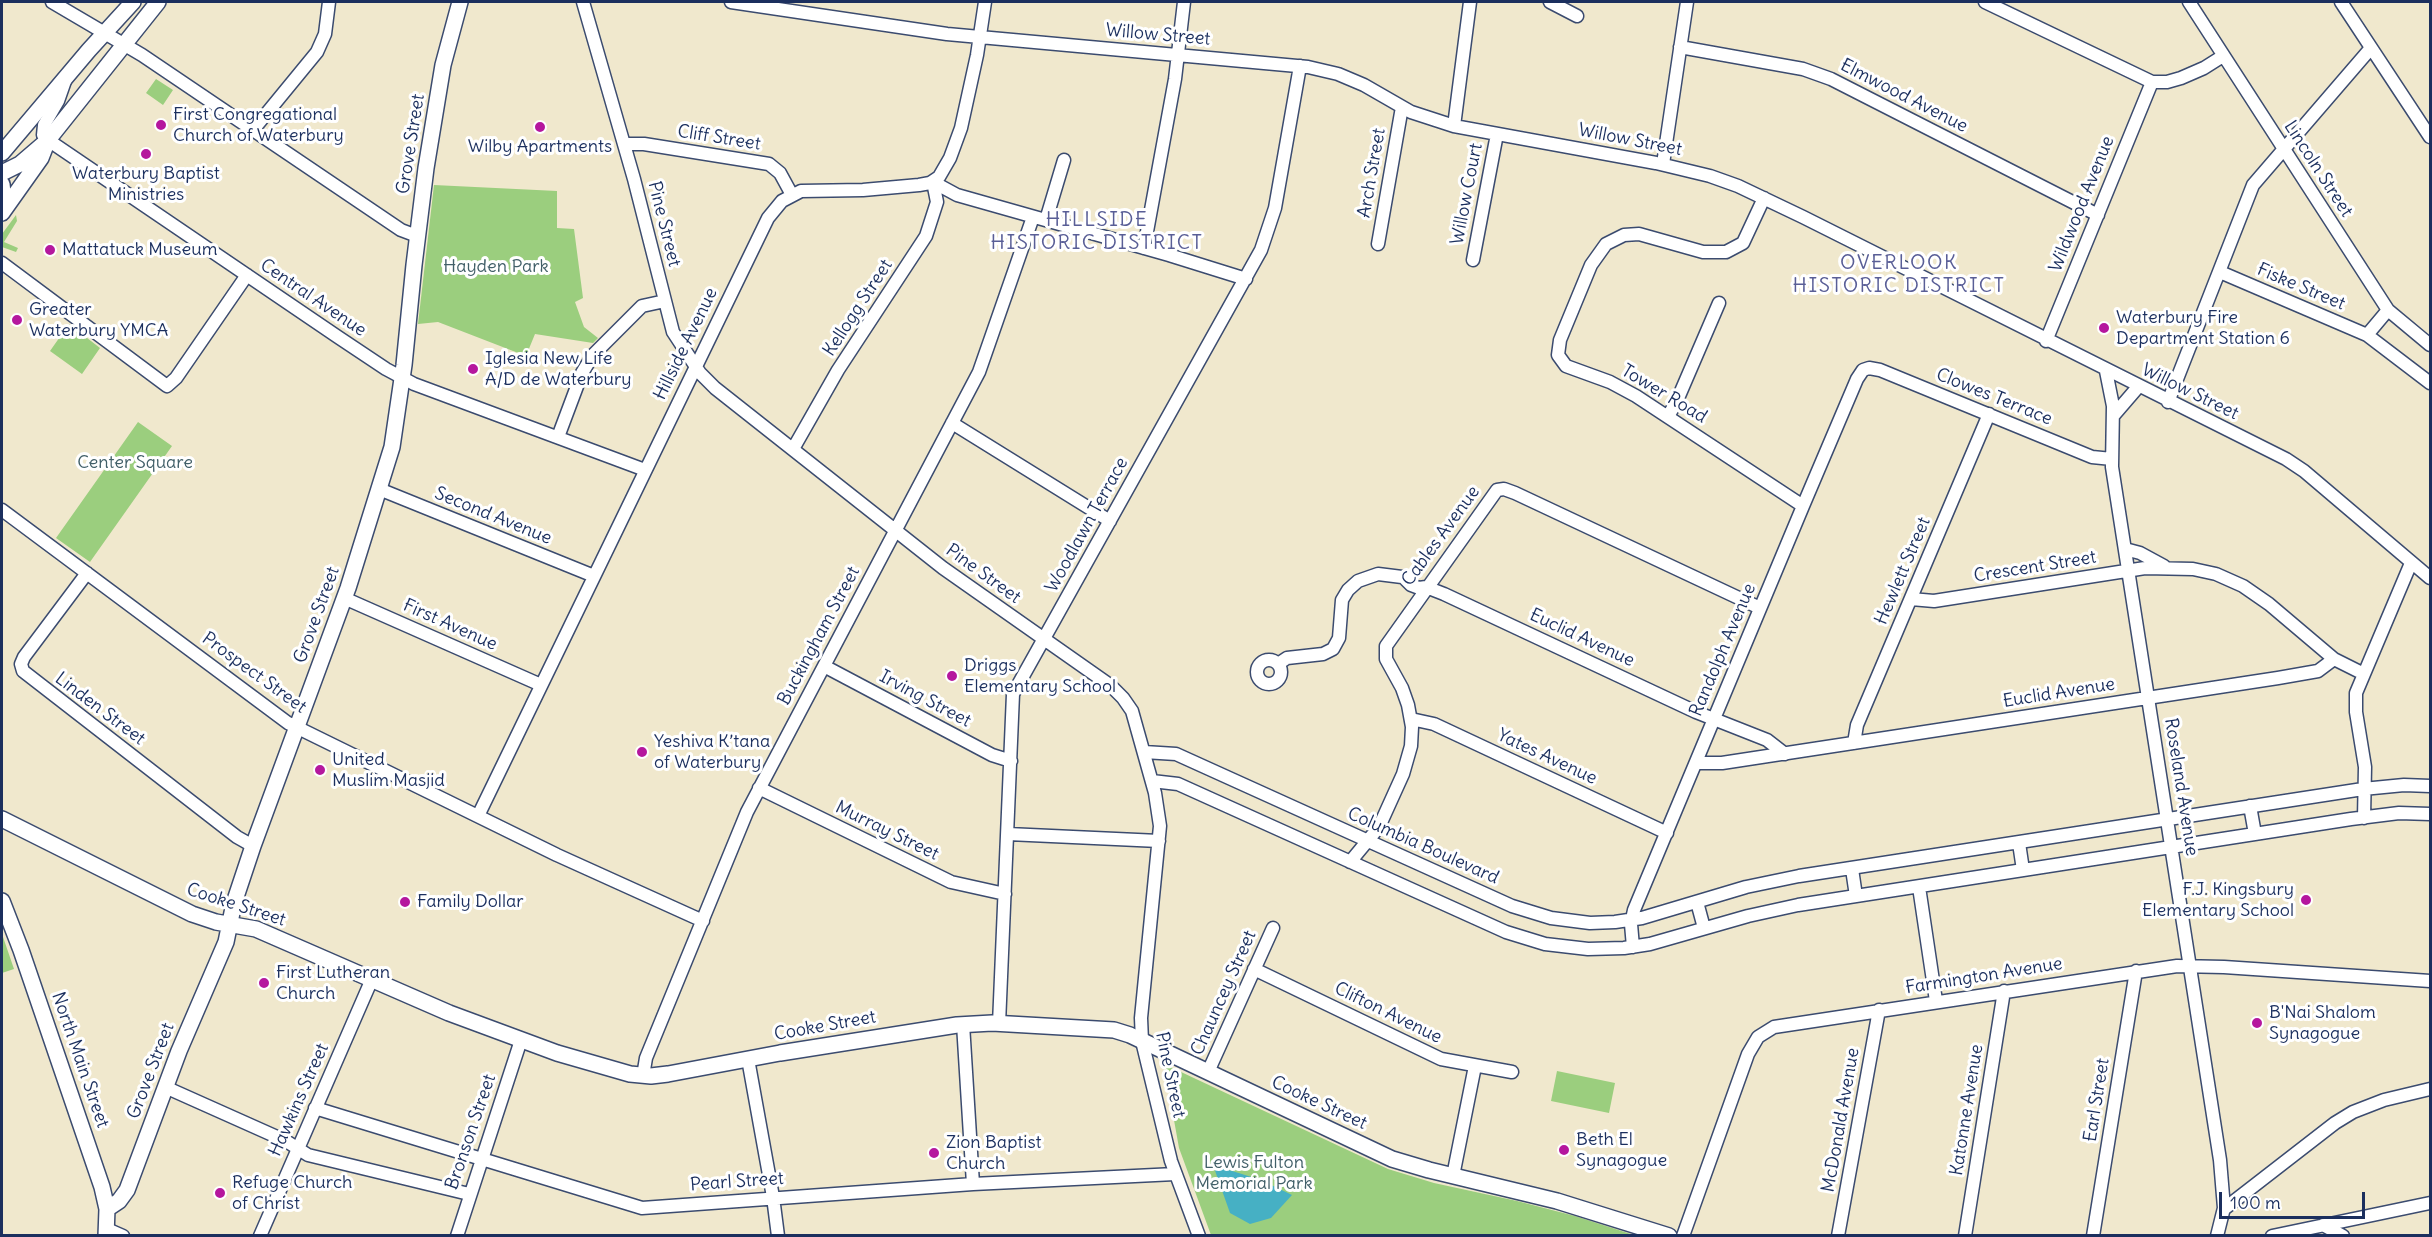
<!DOCTYPE html>
<html>
<head>
<meta charset="utf-8">
<style>
	body { margin:0 }
	#map { position:relative; width:2432px; height:1237px; overflow:hidden; background:#f0e8cd; font-family:Delius,sans-serif }
	canvas { display:block }
	.frame { position:absolute; inset:0; border:3px solid #1b2f5e; pointer-events:none }
	.scale { position:absolute; left:2219px; top:1192px; width:146px; height:27px; box-sizing:border-box; border:3px solid #1b2f5e; border-top:0; padding-left:8px; font-size:18px; line-height:21px; white-space:nowrap; color:#1b2f5e; -webkit-text-stroke:4px #fff; paint-order:stroke }
</style>
</head>
<body>
<div id="map">
<canvas width="2432" height="1237"></canvas>
<div class="frame"></div>
<div class="scale">100 m</div>
</div>
<script>
const g = document.querySelector('canvas').getContext('2d');
g.lineJoin = 'round';
function fillPath(path, color) { g.fillStyle = color; g.fill(path, 'evenodd'); }
const poly = rows => new Path2D(rows.map(r => 'M' + r).join(''));
function trace(path, color, width, dash) { g.strokeStyle = color; g.lineWidth = width; g.lineCap = dash ? 'butt' : 'round'; g.setLineDash(dash || []); g.stroke(path); }
function write(font, color, halo, rows, align = 'center') {
  g.font = font + ' Delius,sans-serif'; g.lineWidth = 6; g.setLineDash([]); g.textBaseline = 'middle'; g.strokeStyle = halo; g.fillStyle = color; for (const [text, x, y, turn = 0] of rows) {
    g.save(); g.translate(x, y); g.rotate((+turn || 0) * Math.PI / 180); g.textAlign = isNaN(turn) ? turn : align; if (halo) g.strokeText(text, 0, 0); g.fillText(text, 0, 0); g.restore();
  }
}
const green = poly([
	[156,79,173,90,163,105,146,93],
	[434,185,557,191,557,228,574,229,583,298,575,302,584,327,598,338,593,343,535,334,526,356,438,322,418,324],
	[16,215,17,221,4,242,18,248,16,252,2,247,2,234],
	[69,324,100,348,82,374,50,351],
	[138,422,172,446,90,562,56,538],
	[2,934,14,969,2,973],
	[1164,1064,1388,1169,1434,1183,1517,1201,1575,1216,1634,1235,1211,1235,1179,1148],
	[1557,1071,1615,1083,1609,1113,1551,1101]
]);
const water = poly([
	[1213,1165,1261,1180,1292,1195,1271,1218,1250,1224,1230,1213]
]);
const minor = poly([
	[52,2,142,55,401,230,417,236],
	[583,2,634,179,673,332,700,373,715,388,943,568,1111,686,1123,698,1132,711,1155,793,1160,826,1141,1018,1142,1041,1171,1161,1199,1236],
	[731,2,947,34,1308,67,1338,74,1364,85,1411,112,1454,126,1656,163,1710,176,1738,186,1803,217,2286,459,2304,471,2430,578],
	[1550,2,1577,16],
	[1985,2,2152,82,2167,82,2181,78,2204,68,2223,56],
	[2189,2,2388,310,2430,345],
	[2341,2,2430,137],
	[1680,47,1803,69,1831,79,2098,215],
	[65,81,58,101,44,125,43,135,48,140,338,337,386,369,414,384,645,470],
	[1454,126,1470,2],
	[253,130,317,52,325,34,329,2],
	[624,144,644,144,769,164,780,173,792,195],
	[1663,164,1687,2],
	[933,182,957,195,1169,255,1246,279],
	[1764,198,1743,243,1726,252,1703,252,1639,234,1624,235,1606,244,1591,265,1560,340,1558,355,1566,366,1610,382,1636,396,1803,506],
	[1046,220,1064,160],
	[1378,244,1402,107],
	[1144,248,1175,79,1184,2],
	[1473,260,1497,134],
	[2,263,167,386,176,378,247,275],
	[2220,272,2367,335,2430,383],
	[2367,335,2388,310],
	[2046,341,2152,82],
	[2106,371,2113,406,2112,467,2220,1160,2224,1208,2217,1236],
	[2168,402,2253,185,2371,48],
	[1668,416,1676,403,1719,303],
	[2113,416,2138,387],
	[952,423,1110,521],
	[558,437,582,373,593,355,642,306,665,301],
	[793,449,838,370,926,236,937,202,933,182],
	[379,489,594,576],
	[2,510,288,723,557,855,703,921],
	[2125,549,2140,553,2164,566],
	[87,573,24,657,21,664,23,671,237,837,253,846],
	[1405,579,1411,585,1419,588,1426,587,1444,594,1696,712,1767,740,1785,754],
	[344,598,541,685],
	[1911,599,1934,601,2145,568,2193,569,2216,574,2243,586,2269,604,2334,659,2364,674],
	'1257 672a12 12 0 1 1 24 0a12 12 0 1 1-24 0Z',
	[1278,664,1287,658,1323,654,1333,649,1339,638,1342,600,1348,590,1358,581,1378,574,1410,578],
	[824,666,992,755,1011,761],
	[1411,719,1434,724,1667,833],
	[1854,743,1857,725,1989,414],
	[1144,752,1176,754,1512,906,1551,918,1590,923,1615,922,1642,918,1746,887,1799,876,2363,789,2404,785,2430,786],
	[1696,763,1722,763,2278,678,2318,671,2334,659],
	[1152,781,1178,784,1506,932,1545,944,1588,949,1624,948,1650,944,1748,916,1798,905,2351,819,2399,813,2430,814],
	[759,788,951,882,1005,894],
	[2250,806,2255,834],
	[478,816,768,218,782,201,801,191,863,190,919,185,930,183,939,177,950,158,961,128,977,55,985,2],
	[2364,818,2365,767,2356,712,2356,693,2411,563],
	[1008,834,1159,841],
	[2019,843,2023,870],
	[1350,862,1379,827,1403,774,1411,746,1412,727,1408,705,1402,688,1386,659,1386,646,1497,490,1504,489,1515,493,1760,608],
	[1852,869,1856,896],
	[1919,887,1936,1001],
	[1697,902,1704,928],
	[1633,947,1631,924,1634,910,1803,506,1857,379,1863,370,1869,368,1880,370,2092,457,2112,459],
	[1254,969,1441,1059,1512,1072],
	[963,1024,973,1184],
	[999,1024,1013,694,1261,250,1275,208,1300,66],
	[748,1059,773,1197,778,1236],
	[1208,1072,1273,928],
	[643,1076,646,1058,747,812,979,372,1033,217],
	[165,1087,286,1141,308,1155,469,1194],
	[315,1108,642,1208,973,1184,1175,1174],
	[1453,1176,1475,1066],
	[2224,1209,2335,1123,2353,1112,2384,1100,2430,1089],
	[2323,1225,2343,1236],
	[107,1229,123,1236],
	[260,1236,372,979],
	[457,1236,521,1040],
	[1683,1236,1748,1054,1758,1037,1774,1027,2177,966,2224,967,2430,981],
	[1838,1236,1879,1010],
	[1965,1236,2004,991],
	[2093,1236,2136,971],
	[2272,1236,2430,1203]
]);
const major = poly([
	[2,153,89,50,133,2],
	[2,173,20,164,48,140,158,2],
	[2,184,3,193,2,206],
	[2,213,41,158,48,140],
	[2,819,192,914,216,922,256,929,449,1013,557,1053,630,1074,651,1076,668,1074,780,1053,957,1025,992,1023,1114,1030,1130,1035,1392,1159,1429,1170,1557,1201,1669,1236],
	[2,901,21,950,102,1187,107,1209,106,1236],
	[107,1209,119,1201,127,1190,179,1051,226,942,234,903,253,846,348,588,392,447,404,365,414,265,426,168,443,65,460,2]
]);
const markers = [
	[161,125,6,"#b5179e"],
	[540,127,6,"#b5179e"],
	[146,154,6,"#b5179e"],
	[50,250,6,"#b5179e"],
	[17,320,6,"#b5179e"],
	[2104,328,6,"#b5179e"],
	[473,369,6,"#b5179e"],
	[952,676,6,"#b5179e"],
	[642,752,6,"#b5179e"],
	[320,770,6,"#b5179e"],
	[2306,900,6,"#b5179e"],
	[405,902,6,"#b5179e"],
	[264,983,6,"#b5179e"],
	[2257,1023,6,"#b5179e"],
	[1564,1150,6,"#b5179e"],
	[934,1153,6,"#b5179e"],
	[220,1193,6,"#b5179e"]
];
const streetNames = [
	["Willow Street",1158,35,5],
	["Elmwood Avenue",1904,96,27],
	["Cliff Street",719,138,9],
	["Willow Street",1630,140,11],
	["Grove Street",411,144,-81],
	["Lincoln Street",2318,169,57],
	["Arch Street",1372,173,-80],
	["Willow Court",1467,194,-79],
	["Wildwood Avenue",2082,204,-68],
	["Pine Street",664,224,76],
	["Fiske Street",2301,287,23],
	["Central Avenue",313,298,34],
	["Kellogg Street",858,308,-57],
	["Hillside Avenue",686,344,-64],
	["Willow Street",2190,392,26],
	["Tower Road",1664,394,31],
	["Clowes Terrace",1994,397,22],
	["Second Avenue",493,516,22],
	["Woodlawn Terrace",1087,525,-61],
	["Cables Avenue",1441,536,-54],
	["Crescent Street",2035,567,-9],
	["Hewlett Street",1903,571,-67],
	["Pine Street",983,574,36],
	["Grove Street",317,615,-70],
	["First Avenue",450,625,24],
	["Buckingham Street",819,636,-62],
	["Euclid Avenue",1582,638,25],
	["Randolph Avenue",1723,650,-67],
	["Prospect Street",254,673,36],
	["Euclid Avenue",2059,693,-9],
	["Irving Street",925,699,28],
	["Linden Street",100,709,37],
	["Yates Avenue",1547,757,25],
	["Roseland Avenue",2181,787,81],
	["Murray Street",887,831,26],
	["Columbia Boulevard",1423,846,24],
	["Cooke Street",236,905,18],
	["Farmington Avenue",1984,976,-9],
	["Chauncey Street",1224,993,-66],
	["Clifton Avenue",1388,1013,26],
	["Cooke Street",825,1026,-10],
	["North Main Street",80,1060,71],
	["Grove Street",151,1071,-69],
	["Pine Street",1170,1075,78],
	["Hawkins Street",299,1100,-66],
	["Earl Street",2097,1100,-81],
	["Cooke Street",1319,1103,25],
	["Katonne Avenue",1967,1110,-81],
	["McDonald Avenue",1841,1120,-80],
	["Bronson Street",471,1132,-71],
	["Pearl Street",737,1182,-4]
];
const poiNames = [
	["First Congregational",173,115],
	["Church of Waterbury",173,136],
	["Wilby Apartments",540,147,"center"],
	["Waterbury Baptist",146,174,"center"],
	["Ministries",146,195,"center"],
	["Mattatuck Museum",62,250],
	["Greater",29,310],
	["Waterbury YMCA",29,331],
	["Waterbury Fire",2116,318],
	["Department Station 6",2116,339],
	["Iglesia New Life",485,359],
	["A/D de Waterbury",485,380],
	["Driggs",964,666],
	["Elementary School",964,687],
	["Yeshiva K’tana",654,742],
	["of Waterbury",654,763],
	["United",332,760],
	["Muslim Masjid",332,781],
	["F.J. Kingsbury",2294,890,"right"],
	["Elementary School",2294,911,"right"],
	["Family Dollar",417,902],
	["First Lutheran",276,973],
	["Church",276,994],
	["B'Nai Shalom",2269,1013],
	["Synagogue",2269,1034],
	["Beth El",1576,1140],
	["Synagogue",1576,1161],
	["Zion Baptist",946,1143],
	["Church",946,1164],
	["Refuge Church",232,1183],
	["of Christ",232,1204]
];
const parkNames = [
	["Hayden Park",496,267],
	["Center Square",135,463],
	["Lewis Fulton",1254,1163],
	["Memorial Park",1254,1184]
];
const neighbourhoodNames = [
	["HILLSIDE",1097,220],
	["HISTORIC DISTRICT",1097,243],
	["OVERLOOK",1899,263],
	["HISTORIC DISTRICT",1899,286]
];
fillPath(green, '#9bce7e');
fillPath(water, '#46b0c4');
trace(minor, '#3b4b6f', 15);
trace(major, '#3b4b6f', 18);
trace(minor, '#fff', 12);
trace(major, '#fff', 15);
for (const [x, y, r, color] of markers) { const dot = new Path2D(); dot.arc(x, y, r, 0, 2 * Math.PI); g.fillStyle = color; g.fill(dot); trace(dot, '#fff', 2); }
write('18px', '#1b2f5e', '#fff', streetNames);
write('18px', '#1b2f5e', '#fff', poiNames, 'left');
write('18px', '#415f68', '#fff', parkNames);
g.letterSpacing = '1.5px';
write('20px', '#595e96', '#fff', neighbourhoodNames);
g.letterSpacing = '0px';
</script>
</body>
</html>
